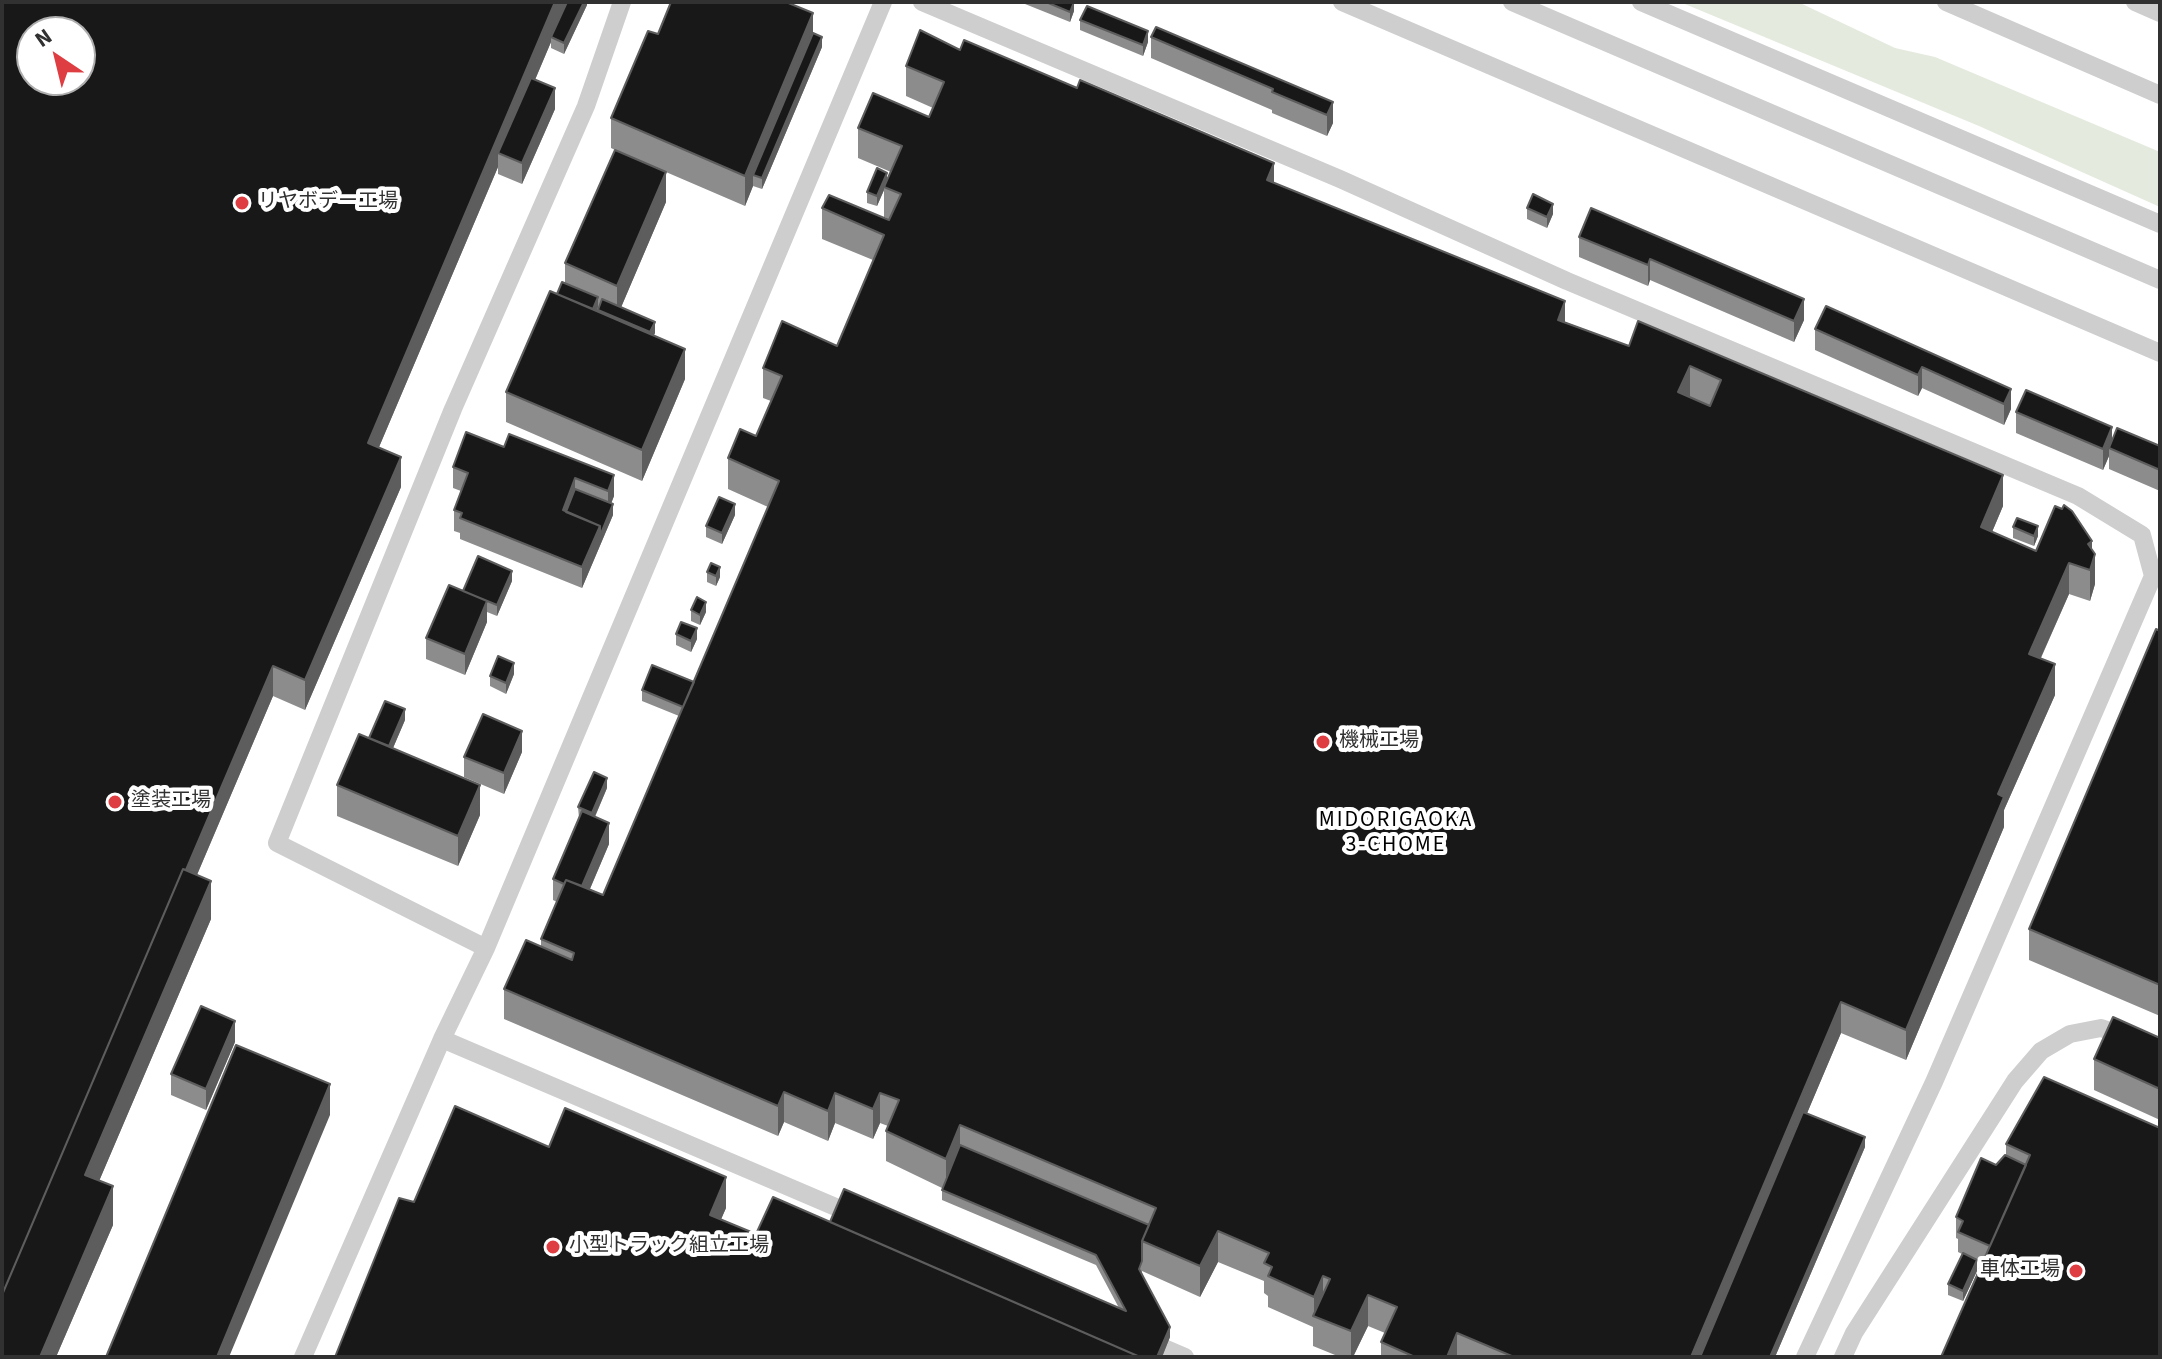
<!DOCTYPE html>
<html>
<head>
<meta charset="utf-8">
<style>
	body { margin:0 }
	#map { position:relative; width:2162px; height:1359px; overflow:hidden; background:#fff; font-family:"Source Sans 3",sans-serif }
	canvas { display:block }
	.frame { position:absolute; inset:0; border:4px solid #313131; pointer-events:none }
	.north { position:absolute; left:16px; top:16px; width:80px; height:80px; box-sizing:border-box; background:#fff; border:2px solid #adadad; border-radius:50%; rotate:325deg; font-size:22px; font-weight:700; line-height:32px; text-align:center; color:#313131 }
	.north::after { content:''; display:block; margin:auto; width:28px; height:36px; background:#de3e42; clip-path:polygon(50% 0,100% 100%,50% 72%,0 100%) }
</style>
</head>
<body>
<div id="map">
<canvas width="2162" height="1359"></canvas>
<div class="frame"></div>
<div class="north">N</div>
</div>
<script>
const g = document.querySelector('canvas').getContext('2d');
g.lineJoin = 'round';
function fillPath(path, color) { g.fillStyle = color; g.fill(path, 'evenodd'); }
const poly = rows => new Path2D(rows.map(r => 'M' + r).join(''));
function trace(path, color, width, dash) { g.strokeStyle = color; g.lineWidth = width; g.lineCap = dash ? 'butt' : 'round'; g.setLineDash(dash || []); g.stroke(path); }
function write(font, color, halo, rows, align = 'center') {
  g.font = font + ' "Source Sans 3","Noto Sans JP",sans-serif'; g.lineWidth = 8; g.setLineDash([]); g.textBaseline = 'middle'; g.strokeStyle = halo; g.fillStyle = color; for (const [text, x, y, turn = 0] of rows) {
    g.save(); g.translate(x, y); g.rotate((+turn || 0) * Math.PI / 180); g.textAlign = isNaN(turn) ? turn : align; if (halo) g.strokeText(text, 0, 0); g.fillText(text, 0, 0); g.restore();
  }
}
const green = poly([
	[1680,2,1798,2,1895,48,1935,57,2153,149,2160,152,2160,207,1979,126]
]);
const lane = poly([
	[922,2,1340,179,1567,281,2078,496,2142,535,2153,576,1934,1082,1805,1357],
	[1342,2,2160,353],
	[1512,2,2160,280],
	[1641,2,2160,224],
	[1946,2,2160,95],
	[2135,2,2160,13],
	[486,948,277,843,453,409,586,106,622,2],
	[442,1039,859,1217],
	[1143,1339,1185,1357],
	[303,1357,442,1039,486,948,883,2],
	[1843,1357,1854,1333,2015,1081,2041,1051,2070,1034,2101,1028,2160,1048]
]);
const wall = poly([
	[2,2,587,2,587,5,564,54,551,48,551,42,535,80,555,109,522,184,498,174,498,167,379,447,401,487,305,710,273,696,197,875,211,919,99,1181,113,1225,56,1357],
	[1020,2,1074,2,1074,11,1070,22],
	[1080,20,1148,42,1143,56,1080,30],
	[813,33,822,47,762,189,753,186,745,206,645,163,666,202,621,307,655,333,654,335,685,379,642,481,506,422,506,392,557,294,565,283,565,263,615,150,611,148,611,118,658,34],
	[1151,37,1333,102,1333,123,1327,136,1272,113,1272,110,1151,58],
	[960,50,1274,183,1565,322,1629,346,1638,321,2003,506,1992,532,2036,551,2092,549,2095,584,2090,601,2069,594,2041,658,2055,695,2004,810,2004,827,1906,1060,1841,1033,1807,1113,1865,1147,1775,1357,1381,1357,1381,1342,1385,1333,1368,1326,1353,1357,1340,1357,1313,1346,1313,1327,1268,1307,1268,1296,1264,1293,1264,1281,1218,1262,1200,1297,1142,1271,1142,1273,1170,1337,1162,1357,335,1357,414,1202,549,1147,726,1208,721,1219,756,1234,830,1222,1119,1308,1096,1265,942,1200,942,1188,886,1161,886,1131,888,1126,880,1123,873,1139,835,1123,828,1141,784,1122,778,1136,504,1019,504,989,541,946,541,939,557,902,553,900,553,879,579,818,578,807,607,788,595,817,609,844,590,889,603,895,679,716,642,701,642,690,694,682,768,507,728,489,728,458,756,436,771,401,763,398,763,368,837,346,873,260,822,239,822,208,889,219,884,217,884,190,877,206,867,203,867,192,887,180,891,172,858,158,858,128,929,117,933,108,906,96,906,66],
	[1527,208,1553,214,1547,228,1527,219],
	[1591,208,1804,320,1794,342,1650,280,1648,286,1579,257,1579,237],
	[1815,329,2011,389,2011,409,2004,425,1922,388,1918,396,1815,350],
	[2016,412,2112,441,2160,446,2160,491,2109,469,2109,456,2103,470,2016,433],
	[504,447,614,475,614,496,611,503,613,515,582,588,460,539,460,533,454,531,454,510,461,491,453,488,453,467],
	[735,515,722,544,706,537,706,526],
	[2013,527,2038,536,2034,546,2013,538],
	[707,572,720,577,716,586,707,582],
	[512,581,497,616,487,612,487,622,465,675,426,659,426,638,463,591],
	[691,610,706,612,700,625,691,621],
	[2160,631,2160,1016,2029,960,2029,929],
	[676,634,697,639,691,652,676,645],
	[514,674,506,694,490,686,490,676],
	[405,720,393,748,480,815,458,866,337,816,337,785,369,738],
	[522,752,504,794,464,777,464,757],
	[2160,1038,2160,1120,2094,1090,2094,1059],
	[235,1042,206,1110,171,1095,171,1074],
	[2160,1128,1983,1263,1977,1260,1977,1271,1963,1301,1948,1295,1948,1284,1962,1254,1958,1252,1958,1239,1956,1238,1956,1217,2006,1155,2006,1144]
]);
const shadedWall = poly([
	[555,2,568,2,551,37,551,42,503,155,498,153,498,167,368,473,368,443],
	[584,2,587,2,587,5,564,54,564,43],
	[1074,2,1074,11,1070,22,1070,12],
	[813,13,813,43,753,175,753,186,745,206,745,176],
	[1148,31,1148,42,1143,56,1143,45],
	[822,37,822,47,762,189,762,178],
	[555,88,555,109,522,184,522,163],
	[1333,102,1333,123,1327,136,1327,115],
	[1274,163,1274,194,1267,180],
	[666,172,666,202,617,317,617,286],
	[887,173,887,183,884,187,884,190,877,206,877,196],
	[1553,204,1553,214,1547,228,1547,217],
	[1650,259,1650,280,1648,286,1648,265],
	[598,297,598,307,586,337,586,326],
	[1804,299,1804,320,1794,342,1794,321],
	[1565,301,1565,331,1558,320],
	[655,322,655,333,650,342,650,332],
	[685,349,685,379,642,481,642,450],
	[1690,366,1690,396,1678,422,1678,392],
	[1922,367,1922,388,1918,396,1918,375],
	[2011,389,2011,409,2004,425,2004,404],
	[2112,427,2112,448,2109,448,2109,456,2103,470,2103,449],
	[401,457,401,487,305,710,305,680],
	[614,475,614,496,608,512,608,491],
	[2003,475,2003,506,1981,558,1981,527],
	[575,478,575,499,566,522,563,510],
	[613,504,613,515,582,588,582,567,600,526],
	[735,504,735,515,722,544,722,533],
	[2038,526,2038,536,2034,546,2034,536],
	[2092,541,2092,565,2095,554,2095,584,2090,601,2090,570,2088,544],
	[2069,563,2069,594,2029,684,2029,654],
	[720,567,720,577,716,586,716,576],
	[512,571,512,581,497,616,497,605],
	[487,601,487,622,465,675,465,654],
	[706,602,706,612,700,625,700,615],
	[697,628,697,639,691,652,691,641],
	[514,663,514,674,506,694,506,683],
	[2055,664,2055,695,2004,810,2004,827,1906,1060,1906,1030,1998,794],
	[273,666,273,696,2,1333,2,1303],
	[405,709,405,720,387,762,387,752],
	[522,731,522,752,504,794,504,773],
	[607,778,607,788,592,823,592,813],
	[480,785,480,815,458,866,458,836],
	[609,823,609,844,580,912,580,891],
	[211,881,211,919,85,1214,85,1175],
	[1841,1002,1841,1033,1704,1357,1691,1357],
	[235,1021,235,1042,206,1110,206,1089],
	[330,1084,330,1115,229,1357,217,1357],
	[784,1092,784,1122,778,1136,778,1106],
	[835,1093,835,1123,828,1141,828,1111],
	[880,1093,880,1123,873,1139,873,1109],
	[960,1125,960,1155,946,1190,946,1159],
	[1865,1137,1865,1147,1775,1357,1770,1357],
	[726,1177,726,1208,710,1245,710,1215],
	[113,1186,113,1225,56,1357,40,1357],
	[1218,1231,1218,1262,1200,1297,1200,1266],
	[1977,1260,1977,1271,1963,1301,1963,1291],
	[1323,1276,1323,1306,1314,1316,1314,1297],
	[1368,1295,1368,1326,1353,1357,1351,1357,1351,1331],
	[1170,1327,1170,1337,1162,1357,1157,1357],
	[1457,1333,1457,1357,1447,1357]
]);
const building = poly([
	[2,2,555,2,368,443,401,457,305,680,273,666,186,870,183,869,2,1295,2,2],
	[32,32,80,32,80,80,32,80,32,32],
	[567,2,584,2,564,43,551,37,567,2],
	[671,2,786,2,813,13,745,176,611,118,648,31,658,34,671,2],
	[1046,2,1074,2,1070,12,1046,2],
	[1087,6,1148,31,1143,45,1080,20,1087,6],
	[1156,27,1333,102,1327,115,1272,92,1273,89,1151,37,1156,27],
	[920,30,960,50,964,40,1077,88,1080,80,1274,163,1267,180,1565,301,1558,320,1629,346,1638,321,2003,475,1981,527,2036,551,2055,506,2062,509,2064,505,2072,511,2092,541,2088,544,2095,554,2090,570,2069,563,2029,654,2055,664,1998,794,2004,797,1906,1030,1841,1002,1691,1357,1514,1357,1457,1333,1447,1357,1415,1357,1381,1342,1397,1307,1368,1295,1351,1331,1313,1316,1330,1279,1323,1276,1314,1297,1268,1276,1272,1267,1264,1263,1269,1253,1218,1231,1200,1266,1142,1241,1156,1208,960,1125,946,1159,886,1131,899,1100,880,1093,873,1109,835,1093,828,1111,784,1092,778,1106,504,989,526,940,572,960,574,953,541,939,566,880,603,895,779,481,728,458,740,429,756,436,782,376,763,368,782,321,837,346,884,235,822,208,829,195,889,220,901,194,884,187,902,146,858,128,873,93,929,117,944,82,906,66,920,30],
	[1690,366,1721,380,1710,406,1678,392,1690,366],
	[813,33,822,37,762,178,753,175,813,33],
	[531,78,555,88,522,163,498,153,531,78],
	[615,150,666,172,617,286,565,263,615,150],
	[877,168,887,173,877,196,867,192,877,168],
	[1533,194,1553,204,1547,217,1527,208,1533,194],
	[1591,208,1804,299,1794,321,1650,259,1648,265,1579,237,1591,208],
	[562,282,598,297,593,309,557,294,562,282],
	[550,291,685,349,642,450,506,392,550,291],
	[602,299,655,322,650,332,598,310,602,299],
	[1826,306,2011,389,2004,404,1922,367,1918,375,1815,329,1826,306],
	[2026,390,2112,427,2103,449,2016,412,2026,390],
	[2117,428,2160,446,2160,470,2109,448,2117,428],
	[466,432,504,447,509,434,614,475,608,491,575,478,563,510,600,526,582,567,460,518,462,513,454,510,468,473,453,467,466,432],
	[575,489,613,504,600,536,600,526,566,512,575,489],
	[719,497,735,504,722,533,706,526,719,497],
	[2017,518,2038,526,2034,536,2013,527,2017,518],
	[478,556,512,571,497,605,463,591,478,556],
	[711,563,720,567,716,576,707,572,711,563],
	[449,585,487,601,465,654,426,638,449,585],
	[697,597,706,602,700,615,691,610,697,597],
	[681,622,697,628,691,641,676,634,681,622],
	[2156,629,2160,631,2160,985,2029,929,2156,629],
	[498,656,514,663,506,683,490,676,498,656],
	[652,665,694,682,683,707,642,690,652,665],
	[385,701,405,709,389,746,369,738,385,701],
	[483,714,522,731,504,773,464,757,483,714],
	[359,734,480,785,458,836,337,785,359,734],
	[594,772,607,778,592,813,578,807,594,772],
	[582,811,609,823,582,886,566,880,564,884,553,879,582,811],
	[183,869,211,881,85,1175,113,1186,40,1357,2,1357,2,1295,183,869],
	[201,1006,235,1021,206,1089,171,1074,201,1006],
	[2113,1017,2160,1038,2160,1089,2094,1059,2113,1017],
	[236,1045,330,1084,217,1357,106,1357,236,1045],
	[2044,1077,2160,1128,2160,1357,1941,1357,2030,1155,2006,1144,2044,1077],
	[455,1106,549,1147,565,1108,726,1177,710,1215,756,1234,773,1197,1140,1357,335,1357,399,1198,414,1202,455,1106],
	[1803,1112,1865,1137,1770,1357,1700,1357,1803,1112],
	[960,1145,1149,1225,1142,1241,1142,1261,1139,1269,1170,1327,1157,1357,1140,1357,830,1222,844,1189,1126,1311,1096,1255,942,1190,960,1145],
	[2005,1155,2026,1165,1990,1246,1958,1232,1963,1221,1956,1217,1981,1158,1996,1165,2005,1155],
	[1963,1253,1977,1260,1963,1291,1948,1284,1963,1253]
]);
const markers = [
	[242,203,8,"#de3e42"],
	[1323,742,8,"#de3e42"],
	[115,802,8,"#de3e42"],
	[553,1247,8,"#de3e42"],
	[2076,1271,8,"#de3e42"]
];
const poiNames = [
	["リヤボデー工場",258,203],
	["機械工場",1339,742],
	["塗装工場",131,802],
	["小型トラック組立工場",569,1247],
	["車体工場",2060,1271,"right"]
];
const neighbourhoodNames = [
	["MIDORIGAOKA",1396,821],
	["3-CHOME",1396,846]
];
fillPath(green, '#e4eadd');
trace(lane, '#cecece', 18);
fillPath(wall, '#8c8c8c');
fillPath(shadedWall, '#5d5d5d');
fillPath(building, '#181818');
trace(building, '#5d5d5d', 2);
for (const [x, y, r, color] of markers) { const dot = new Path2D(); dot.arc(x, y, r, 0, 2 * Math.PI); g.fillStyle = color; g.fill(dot); trace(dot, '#fff', 3); }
write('20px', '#313131', '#fff', poiNames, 'left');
g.letterSpacing = '2px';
write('22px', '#000', '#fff', neighbourhoodNames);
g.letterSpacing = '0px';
</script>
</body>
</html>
